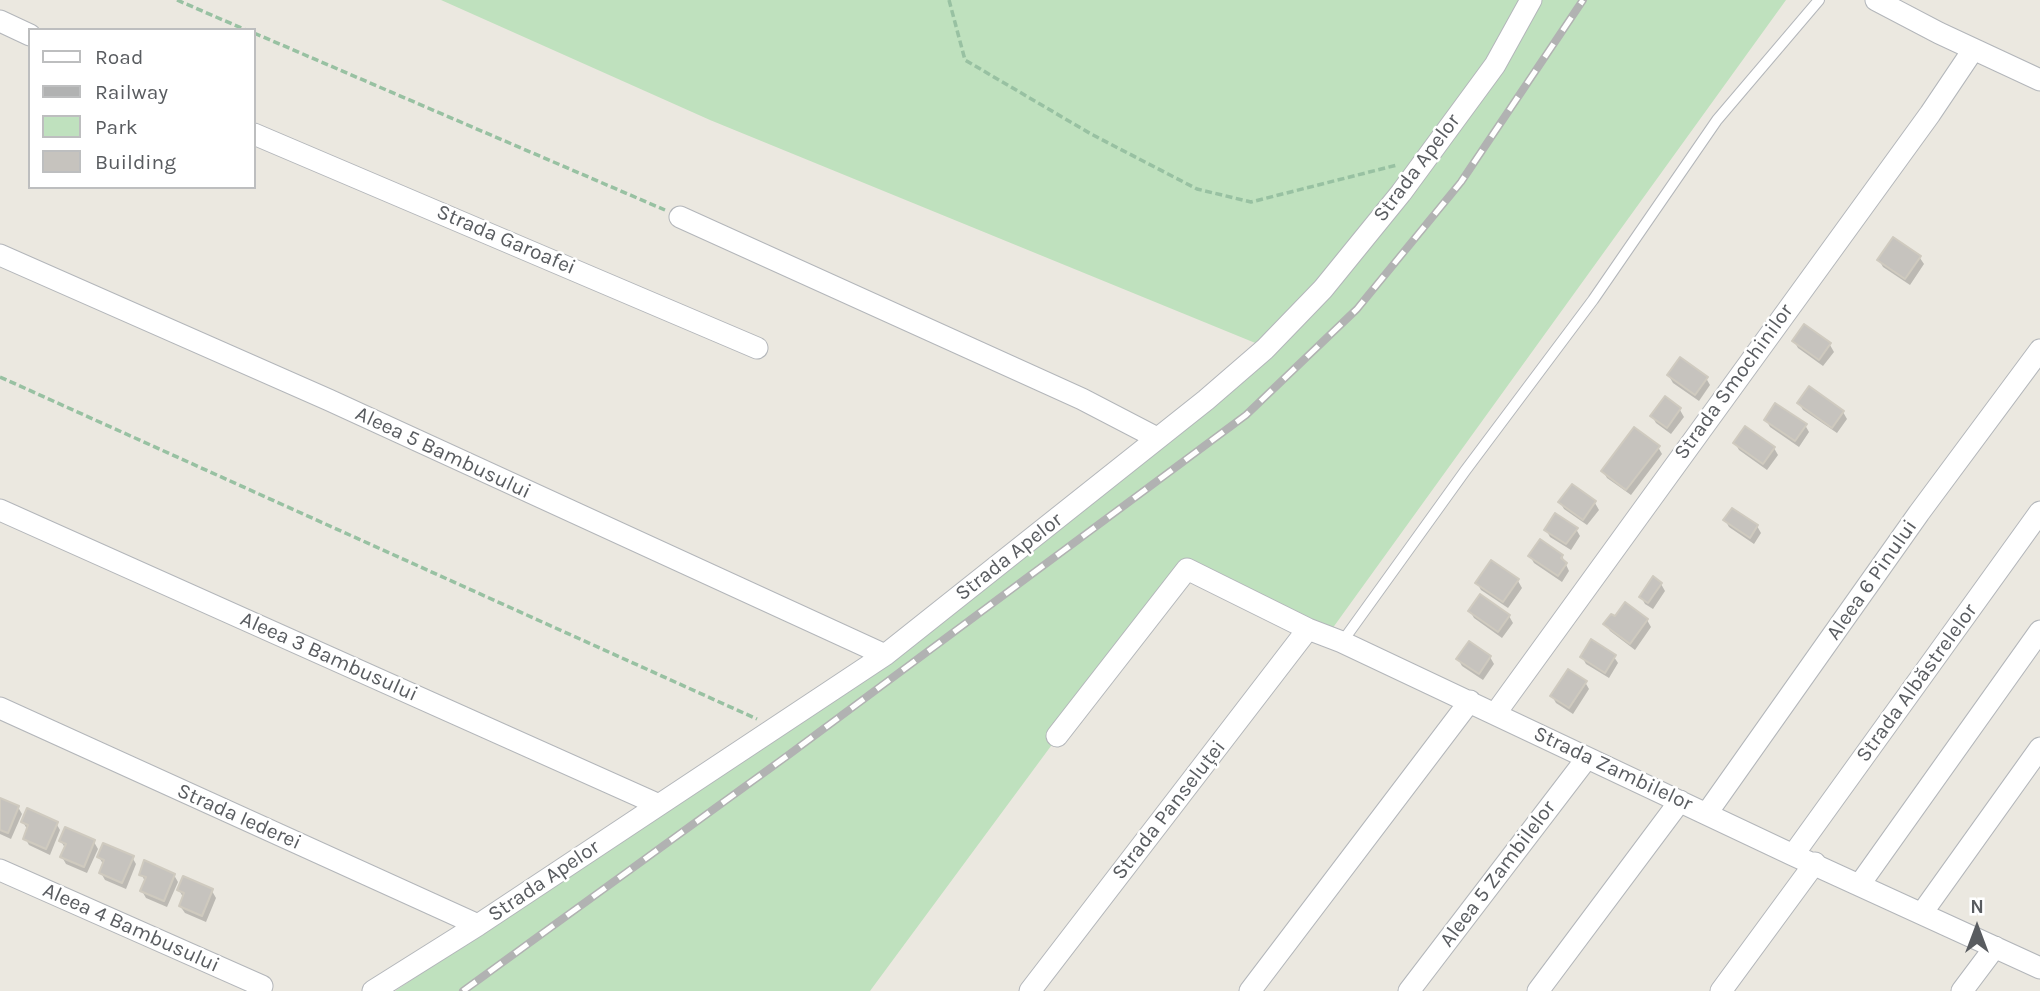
<!DOCTYPE html>
<html>
<head>
<meta charset="utf-8">
<style>
	body { margin:0 }
	#map { position:relative; width:2040px; height:991px; overflow:hidden; background:#ebe8e0; font-family:Karla,sans-serif }
	canvas { display:block }
	.legend { position:absolute; left:28px; top:28px; width:228px; height:161px; box-sizing:border-box; background:#fff; border:2px solid #bdbebf; margin:0; padding:9px 12px; list-style:none; font-size:21px; color:#595c60 }
	.legend li { display:flex; align-items:center; gap:14px; height:35px }
	.legend b { width:35px; border:2px solid #bdbebf }
	.north { position:absolute; left:1942px; top:893px; width:70px; height:70px; -webkit-text-stroke:5px #fff; paint-order:stroke; rotate:0deg; font-size:19px; font-weight:700; line-height:28px; text-align:center; color:#595c60 }
	.north::after { content:''; display:block; margin:auto; width:24px; height:32px; background:#595c60; clip-path:polygon(50% 0,100% 100%,50% 72%,0 100%) }
</style>
</head>
<body>
<div id="map">
<canvas width="2040" height="991"></canvas>
<ul class="legend">
<li><b style="height:9px;background:#fff"></b>Road</li>
<li><b style="height:9px;background:#b1b2b2"></b>Railway</li>
<li><b style="height:19px;background:#bfe1be"></b>Park</li>
<li><b style="height:19px;background:#c6c3be"></b>Building</li>
</ul>
<div class="north">N</div>
</div>
<script>
const g = document.querySelector('canvas').getContext('2d');
g.lineJoin = 'round';
function fillPath(path, color) { g.fillStyle = color; g.fill(path, 'evenodd'); }
const poly = rows => new Path2D(rows.map(r => 'M' + r).join(''));
function trace(path, color, width, dash) { g.strokeStyle = color; g.lineWidth = width; g.lineCap = dash ? 'butt' : 'round'; g.setLineDash(dash || []); g.stroke(path); }
function write(font, color, halo, rows, align = 'center') {
  g.font = font + ' Karla,sans-serif'; g.lineWidth = 5; g.setLineDash([]); g.textBaseline = 'middle'; g.strokeStyle = halo; g.fillStyle = color; for (const [text, x, y, turn = 0] of rows) {
    g.save(); g.translate(x, y); g.rotate((+turn || 0) * Math.PI / 180); g.textAlign = isNaN(turn) ? turn : align; if (halo) g.strokeText(text, 0, 0); g.fillText(text, 0, 0); g.restore();
  }
}
const green = poly([
	[441,0,1786,0,1332,629,1178,574,870,991,395,991,940,624,1270,349,710,120]
]);
const shadow = poly([
	[1920,258,1924,264,1910,285,1883,267,1879,260],
	[1794,341,1830,345,1834,352,1823,366,1798,348],
	[1669,376,1706,378,1710,385,1699,401,1673,383],
	[1665,399,1680,410,1684,417,1671,434,1656,423,1652,416],
	[1799,403,1843,412,1847,419,1837,433,1803,410],
	[1766,420,1805,425,1809,432,1799,447,1770,427],
	[1735,443,1774,448,1778,455,1767,470,1739,450],
	[1658,447,1662,454,1631,495,1607,478,1603,471],
	[1572,486,1595,503,1599,510,1587,525,1564,509,1560,502],
	[1725,520,1757,526,1761,533,1754,544,1729,527],
	[1576,529,1580,536,1571,550,1550,537,1546,530],
	[1530,556,1562,556,1569,571,1562,582,1534,563],
	[1518,581,1522,588,1508,608,1481,590,1477,583],
	[1661,584,1665,591,1653,609,1645,604,1641,597],
	[1470,611,1509,616,1513,623,1502,638,1474,618],
	[1647,620,1651,627,1635,650,1610,631,1606,625],
	[1490,657,1494,664,1483,680,1462,666,1458,659],
	[1582,657,1614,657,1618,663,1609,678,1586,664],
	[1585,682,1589,689,1573,714,1556,703,1552,696],
	[0,799,18,807,22,814,11,839,0,834],
	[23,822,56,823,60,830,50,855,29,845,25,838,27,829],
	[61,841,94,842,98,849,87,873,66,864,62,857,65,848],
	[99,857,132,857,136,864,126,889,105,880,101,873,103,864],
	[141,874,174,875,178,882,167,907,146,898,142,891,145,881],
	[179,890,212,891,216,898,206,922,185,913,180,906,183,897]
]);
const building = poly([
	[1893,237,1921,256,1905,279,1877,260,1893,237],
	[1804,324,1831,343,1819,360,1792,341,1804,324],
	[1680,357,1708,377,1695,395,1667,375,1680,357],
	[1809,386,1844,411,1832,428,1797,403,1809,386],
	[1665,396,1681,408,1667,428,1650,416,1665,396],
	[1775,403,1807,424,1795,441,1764,420,1775,403],
	[1745,426,1775,447,1763,464,1733,443,1745,426],
	[1634,427,1660,446,1626,490,1601,471,1634,427],
	[1572,484,1596,501,1583,520,1558,502,1572,484],
	[1732,508,1758,525,1750,538,1723,520,1732,508],
	[1555,513,1578,528,1566,544,1544,530,1555,513],
	[1540,539,1563,555,1561,558,1567,563,1558,576,1528,556,1540,539],
	[1491,560,1519,579,1503,602,1475,583,1491,560],
	[1653,576,1662,583,1648,603,1639,597,1653,576],
	[1480,594,1510,615,1498,632,1468,611,1480,594],
	[1625,602,1648,619,1630,644,1603,624,1611,614,1615,616,1625,602],
	[1591,639,1616,655,1605,673,1580,657,1591,639],
	[1469,641,1491,656,1479,674,1456,659,1469,641],
	[1568,669,1587,681,1569,708,1550,696,1568,669],
	[0,798,19,806,8,833,0,830,0,798],
	[27,808,58,822,46,849,23,839,28,825,21,822,27,808],
	[65,827,95,840,84,867,60,857,66,844,59,841,65,827],
	[103,843,134,856,122,883,99,873,104,860,97,857,103,843],
	[144,860,175,874,164,901,140,891,146,877,139,875,144,860],
	[183,876,213,889,202,916,179,906,184,893,177,890,183,876]
]);
const path = poly([
	[177,0,246,30],
	[949,0,965,60,1091,134,1197,189,1251,202,1397,165],
	[254,33,665,210],
	[0,377,757,719]
]);
const lane = poly([
	[1342,642,1465,471,1593,300,1717,120,1819,0]
]);
const street = poly([
	[1876,0,1939,33,2040,80],
	[0,21,30,35],
	[254,134,757,348],
	[680,217,1082,399,1157,438],
	[0,255,329,400,885,655],
	[0,510,657,804],
	[0,708,478,925],
	[1495,714,1930,114,1973,50],
	[1057,736,1187,569,1308,629,1342,642,1793,855,2040,968],
	[1707,813,1919,513,2040,350],
	[1793,855,2040,512],
	[0,870,262,986],
	[1860,884,2040,631],
	[1922,913,2040,748],
	[373,991,478,925,885,655,1206,400,1265,349,1323,289,1401,193,1495,65,1531,0],
	[1030,991,1308,629],
	[1250,991,1470,701],
	[1409,991,1587,758],
	[1538,991,1680,801],
	[1721,991,1815,863],
	[1962,991,1995,947]
]);
const rail = poly([
	[463,991,787,756,1246,415,1357,309,1461,182,1583,0]
]);
const streetNames = [
	["Strada Apelor",1417,168,-53],
	["Strada Garoafei",506,240,23],
	["Strada Smochinilor",1734,382,-54],
	["Aleea 5 Bambusului",443,453,25],
	["Strada Apelor",1009,557,-38],
	["Aleea 6 Pinului",1872,580,-55],
	["Aleea 3 Bambusului",329,657,24],
	["Strada Albăstrelelor",1917,683,-54],
	["Strada Zambilelor",1613,769,25],
	["Strada Panseluței",1169,810,-52],
	["Strada Iederei",239,817,24],
	["Aleea 5 Zambilelor",1498,874,-53],
	["Strada Apelor",544,881,-34],
	["Aleea 4 Bambusului",131,928,24]
];
fillPath(green, '#bfe1be');
fillPath(shadow, '#0003');
fillPath(building, '#c6c3be');
trace(building, '#cfcabf', 2);
trace(lane, '#b3b6ba', 12);
trace(street, '#b3b6ba', 23);
trace(path, '#98c1a2', 3.5, [7, 3.5]);
trace(lane, '#fff', 10);
trace(street, '#fff', 21);
trace(rail, '#b1b2b2', 8);
trace(rail, '#fff', 5, [16]);
write('21px', '#595c60', '#fff', streetNames);
</script>
</body>
</html>
